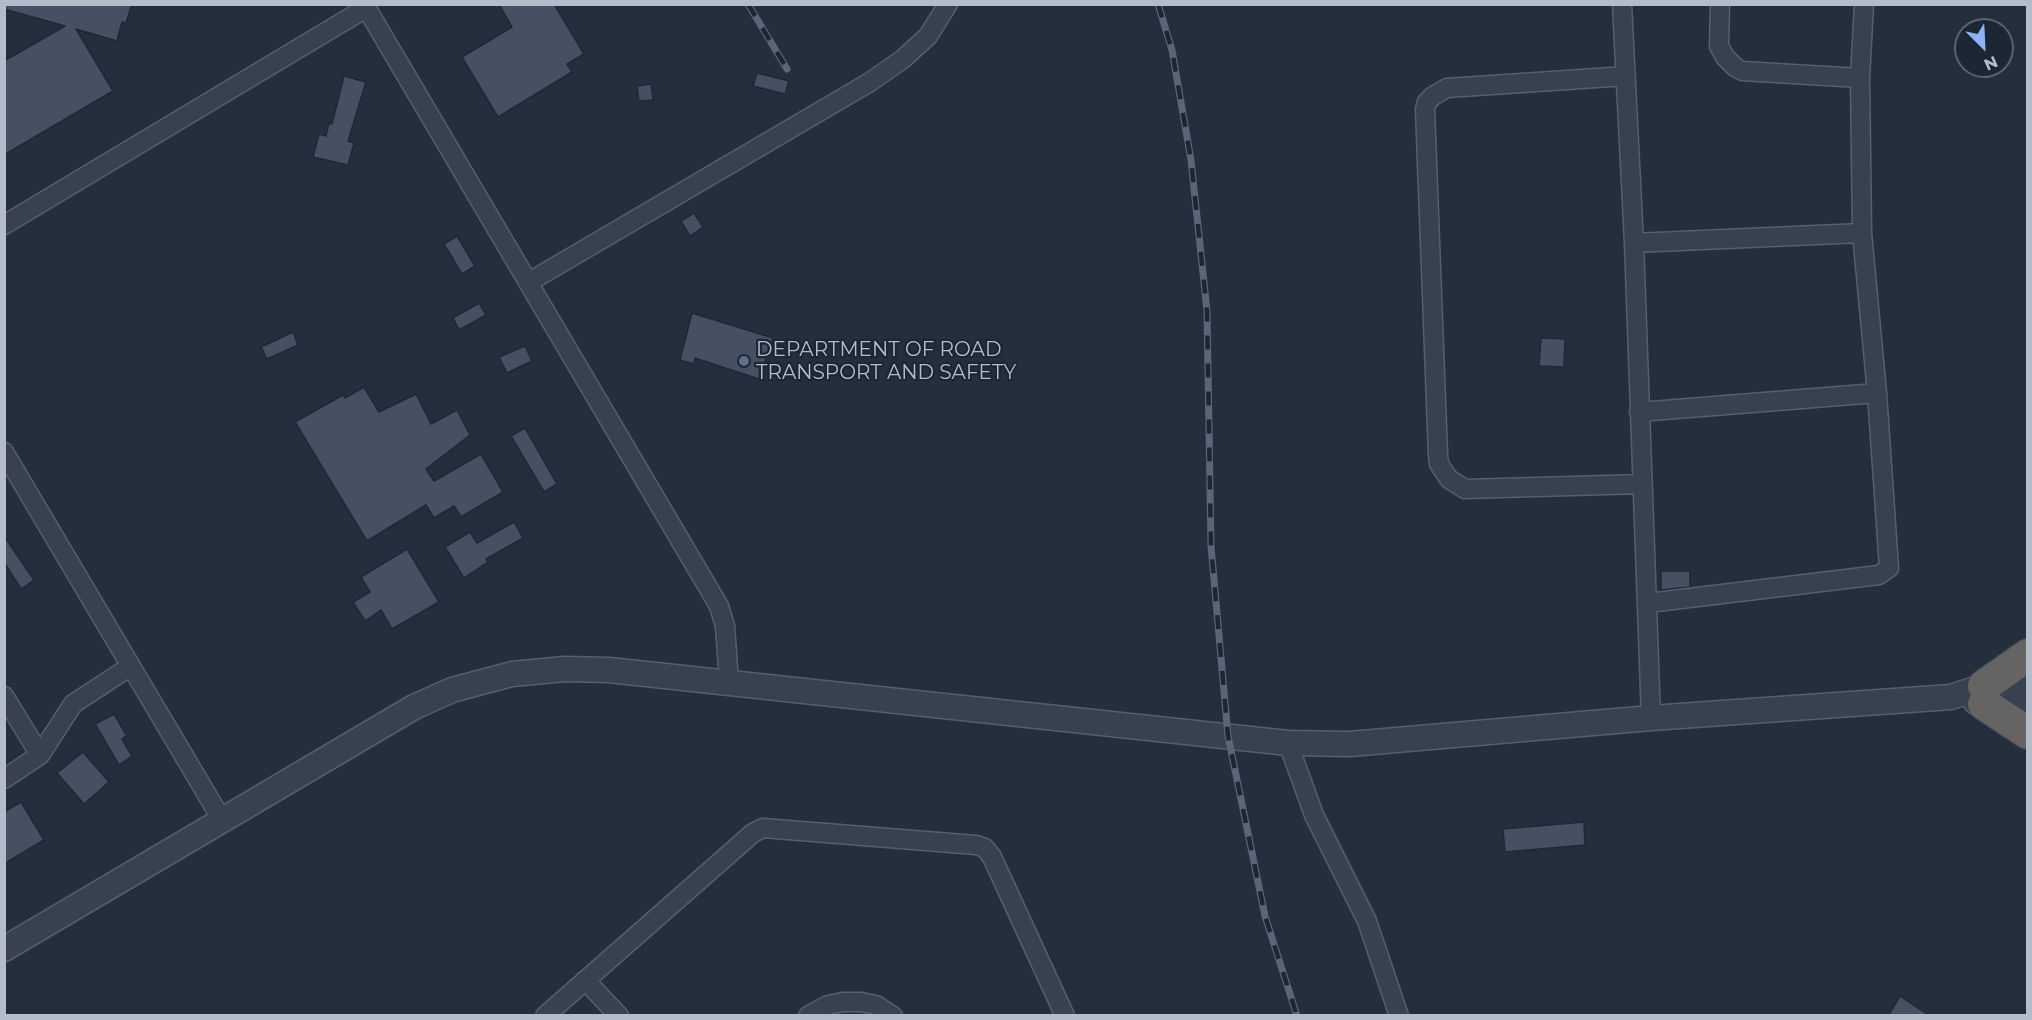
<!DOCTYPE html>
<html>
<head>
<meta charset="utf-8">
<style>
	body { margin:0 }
	#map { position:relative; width:2032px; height:1020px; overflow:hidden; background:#242f3e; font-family:Montserrat,sans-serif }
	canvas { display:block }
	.frame { position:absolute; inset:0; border:6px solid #b4bcc9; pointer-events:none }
	.north { position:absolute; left:1954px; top:18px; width:60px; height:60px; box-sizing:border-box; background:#1d2633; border:2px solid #59626f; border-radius:50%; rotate:156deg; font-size:16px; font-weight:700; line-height:24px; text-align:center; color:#b4bcc9 }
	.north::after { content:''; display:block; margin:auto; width:21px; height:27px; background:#8ab4f8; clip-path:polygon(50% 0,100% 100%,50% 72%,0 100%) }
</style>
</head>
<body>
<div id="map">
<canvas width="2032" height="1020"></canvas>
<div class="frame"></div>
<div class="north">N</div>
</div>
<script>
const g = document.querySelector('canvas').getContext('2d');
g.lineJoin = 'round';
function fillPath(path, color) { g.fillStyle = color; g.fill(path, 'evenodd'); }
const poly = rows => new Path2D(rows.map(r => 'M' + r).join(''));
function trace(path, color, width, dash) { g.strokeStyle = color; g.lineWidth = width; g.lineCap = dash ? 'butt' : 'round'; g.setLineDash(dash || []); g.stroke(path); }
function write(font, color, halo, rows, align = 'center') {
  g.font = font + ' Montserrat,sans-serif'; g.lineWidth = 4.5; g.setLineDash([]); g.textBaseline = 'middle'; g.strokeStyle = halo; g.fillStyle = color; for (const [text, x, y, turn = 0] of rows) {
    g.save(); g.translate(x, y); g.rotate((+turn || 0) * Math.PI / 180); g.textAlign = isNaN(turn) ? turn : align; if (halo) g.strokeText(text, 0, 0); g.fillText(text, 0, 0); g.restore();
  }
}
const building = poly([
	[4,4,132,4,126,23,122,22,117,41,76,29,113,91,4,155,4,61,65,26,4,9,4,4],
	[499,4,554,4,584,54,567,64,572,72,498,117,462,57,512,27,499,4],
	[757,73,789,81,785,94,753,86,757,73],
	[344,76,366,82,348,141,354,143,348,165,313,157,319,134,326,136,329,123,332,124,344,76],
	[651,84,653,100,639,101,637,86,651,84],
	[694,213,703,227,690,236,681,221,694,213],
	[457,236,475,266,462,274,444,244,457,236],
	[479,303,486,315,459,330,453,318,479,303],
	[692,313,773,338,759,379,695,358,694,364,680,360,692,313],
	[293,332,298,345,267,359,261,347,293,332],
	[1541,338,1565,339,1564,367,1539,366,1541,338],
	[525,346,532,361,507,373,499,357,525,346],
	[364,387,379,412,416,394,431,424,457,410,470,435,426,469,434,481,481,454,503,492,461,517,454,506,434,518,426,505,367,541,295,422,343,395,345,398,364,387],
	[525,428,557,484,544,492,511,436,525,428],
	[514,522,523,538,486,559,488,562,464,578,445,547,470,532,477,543,514,522],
	[4,536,34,580,21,589,4,562,4,536],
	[407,549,439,602,392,629,381,610,365,621,353,602,370,592,361,577,407,549],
	[1661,571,1690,571,1690,587,1661,590,1661,571],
	[114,714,127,736,122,739,132,756,119,765,95,724,114,714],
	[83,752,109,782,84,804,57,773,83,752],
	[21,802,44,840,4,864,4,812,21,802],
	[1584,822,1585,845,1505,852,1503,829,1584,822],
	[1900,996,1930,1016,1888,1016,1900,996]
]);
const minor = poly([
	[364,4,719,606,725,626,729,682],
	[1622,4,1634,243,1651,718],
	[1720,4,1719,46,1725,57,1735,67,1742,71,1860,78],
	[1626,76,1447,88,1433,96,1427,102,1425,109,1438,455,1439,464,1449,479,1465,489,1642,484],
	[4,225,366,8],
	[1634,243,1862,233],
	[529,282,870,82,903,59,928,36,948,4],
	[1639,412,1877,393],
	[4,452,222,820],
	[1648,603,1879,575,1889,568,1877,393,1862,233,1860,78,1864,4],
	[4,696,40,755,4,779],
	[1288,743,1314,815,1367,921,1399,1016],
	[40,755,73,704,131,666],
	[585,980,619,1016],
	[545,1016,753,833,763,828,976,845,985,848,992,857,1065,1016],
	[808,1016,828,1005,843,1002,861,1002,876,1005,893,1016]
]);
const tertiary = poly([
	[1976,702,1984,704,2028,700],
	[4,949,414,707,452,690,512,674,565,669,609,670,1288,743,1350,744,1651,718,1951,697,1984,686,2028,682]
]);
const trunk = poly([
	[1984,686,2028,655],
	[1984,704,2028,733]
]);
const rail = poly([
	[748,4,787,69],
	[1158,4,1172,50,1191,160,1207,311,1211,546,1228,736,1265,916,1297,1016]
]);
const markers = [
	[744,361,6,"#5c6f8a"]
];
const poiNames = [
	["DEPARTMENT OF ROAD",756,350],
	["TRANSPORT AND SAFETY",756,373]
];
fillPath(building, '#455162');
trace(building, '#1f2835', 1.5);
trace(minor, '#565f6c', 21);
trace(tertiary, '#565f6c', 27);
trace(trunk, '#434c59', 34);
trace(minor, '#38414e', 18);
trace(tertiary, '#38414e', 24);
trace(trunk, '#656462', 32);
trace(rail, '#5a6575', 7);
trace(rail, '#1d2633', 4.5, [14]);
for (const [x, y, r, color] of markers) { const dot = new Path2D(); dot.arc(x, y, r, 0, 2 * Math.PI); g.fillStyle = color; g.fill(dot); trace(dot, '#1d2633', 2); }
write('20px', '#b4bcc9', '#1d2633', poiNames, 'left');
</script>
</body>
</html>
